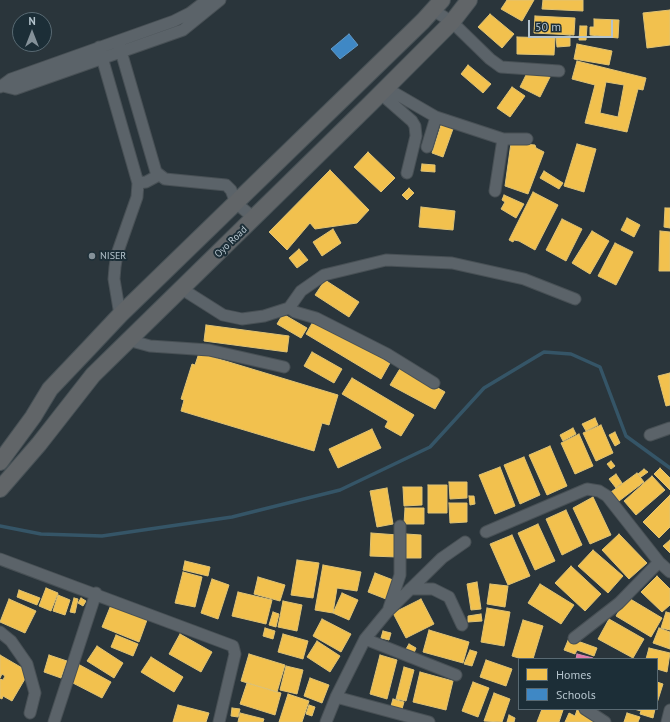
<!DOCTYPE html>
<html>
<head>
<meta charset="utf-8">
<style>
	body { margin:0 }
	#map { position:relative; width:670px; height:722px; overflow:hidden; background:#2a353b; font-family:"PT Sans",sans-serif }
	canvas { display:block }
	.legend { position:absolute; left:518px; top:658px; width:140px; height:52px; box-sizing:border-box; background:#1c2e37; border:1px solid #596a73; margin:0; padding:5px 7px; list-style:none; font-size:12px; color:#b4c3cc }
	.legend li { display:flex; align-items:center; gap:8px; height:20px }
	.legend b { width:20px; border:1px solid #596a73 }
	.north { position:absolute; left:12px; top:12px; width:40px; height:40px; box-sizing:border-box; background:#1c2e37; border:1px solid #596a73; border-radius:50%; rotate:0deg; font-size:11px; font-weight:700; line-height:16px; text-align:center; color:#b4c3cc }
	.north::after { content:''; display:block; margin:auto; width:14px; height:18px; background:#849199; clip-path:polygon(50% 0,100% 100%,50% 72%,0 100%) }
	.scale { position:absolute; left:528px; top:20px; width:85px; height:18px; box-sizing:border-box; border:2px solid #b4c3cc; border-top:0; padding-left:5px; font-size:12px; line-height:14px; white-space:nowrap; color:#b4c3cc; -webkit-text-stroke:3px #1c2e37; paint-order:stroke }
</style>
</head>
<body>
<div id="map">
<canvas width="670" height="722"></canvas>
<ul class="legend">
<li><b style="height:11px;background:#f2c14e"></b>Homes</li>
<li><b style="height:11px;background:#3f88c5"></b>Schools</li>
</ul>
<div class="north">N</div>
<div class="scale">50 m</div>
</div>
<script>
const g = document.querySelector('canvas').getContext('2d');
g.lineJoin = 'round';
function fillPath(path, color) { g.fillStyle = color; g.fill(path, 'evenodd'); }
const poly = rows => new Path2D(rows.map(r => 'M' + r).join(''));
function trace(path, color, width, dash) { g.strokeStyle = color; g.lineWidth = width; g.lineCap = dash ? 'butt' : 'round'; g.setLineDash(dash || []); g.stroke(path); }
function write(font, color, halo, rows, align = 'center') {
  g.font = font + ' "PT Sans",sans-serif'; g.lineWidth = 4; g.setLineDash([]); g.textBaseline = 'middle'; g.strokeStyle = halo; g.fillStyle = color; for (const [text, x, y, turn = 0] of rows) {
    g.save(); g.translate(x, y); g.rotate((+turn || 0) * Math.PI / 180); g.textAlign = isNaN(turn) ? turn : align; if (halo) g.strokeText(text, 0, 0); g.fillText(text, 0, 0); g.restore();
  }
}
const homes = poly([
	[507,0,534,0,522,21,501,9,507,0],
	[543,0,583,0,583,11,542,9,543,0],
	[670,10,670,45,647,48,643,13,670,10],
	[490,14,514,34,502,48,478,27,490,14],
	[535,16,575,18,574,35,534,33,535,16],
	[594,19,619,20,618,38,590,35,590,27,594,27,594,19],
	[580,26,587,26,586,40,579,40,580,26],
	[570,36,570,46,557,47,556,37,570,36],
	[517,37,555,38,554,55,517,54,517,37],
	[577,44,612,51,609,65,574,59,577,44],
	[577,61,646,78,643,90,638,89,627,132,585,123,595,85,572,79,577,61],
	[606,82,624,85,618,117,600,113,606,82],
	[468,65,491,84,483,93,461,74,468,65],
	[528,71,538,76,540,72,550,77,540,97,520,87,528,71],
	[512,87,525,96,510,117,497,108,512,87],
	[442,122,454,126,443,157,432,153,442,122],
	[511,143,535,145,536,148,544,152,528,194,505,186,511,143],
	[577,144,596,149,584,192,564,186,577,144],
	[368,152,395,178,381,192,354,167,368,152],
	[422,164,435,165,435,172,421,171,422,164],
	[330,170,369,210,357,223,315,229,310,223,287,250,269,232,330,170],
	[544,171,563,183,559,189,540,178,544,171],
	[409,188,414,193,407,200,402,195,409,188],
	[533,192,558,205,535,250,519,241,514,240,513,242,509,240,533,192],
	[504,195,524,204,516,218,501,209,505,202,502,200,504,195],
	[421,207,455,211,453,230,419,227,421,207],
	[665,208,670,208,670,228,664,227,665,208],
	[627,218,640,225,634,237,621,230,627,218],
	[562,219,582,229,566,261,546,250,562,219],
	[333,229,341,243,322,256,313,242,333,229],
	[592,231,609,241,590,274,572,263,592,231],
	[660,231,670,232,670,271,659,271,660,231],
	[615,243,633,252,616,285,598,276,615,243],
	[299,249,308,260,297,268,289,258,299,249],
	[325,280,359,302,349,317,315,295,325,280],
	[283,314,307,328,301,338,277,324,283,314],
	[315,318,390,363,381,379,306,334,315,318],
	[206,325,289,336,287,352,204,341,206,325],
	[312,352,342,369,334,383,304,366,312,352],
	[199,353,338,395,329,425,322,423,314,451,181,411,184,400,181,399,192,364,195,365,199,353],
	[401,367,445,392,435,409,390,385,401,367],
	[670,373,670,405,666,406,658,376,670,373],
	[352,378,414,415,401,436,385,427,388,421,342,394,352,378],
	[595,418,598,425,586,431,582,424,595,418],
	[601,425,613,453,596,461,583,433,601,425],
	[573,428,576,434,563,441,560,435,573,428],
	[372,429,381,448,338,468,329,449,372,429],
	[615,432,620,443,615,446,609,435,615,432],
	[579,434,593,466,575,474,561,443,579,434],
	[550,446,567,486,547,495,529,455,550,446],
	[524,457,540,495,520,504,504,465,524,457],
	[611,461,615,466,611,469,607,464,611,461],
	[500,467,515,506,495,514,479,475,500,467],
	[660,468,670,478,670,490,654,474,660,468],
	[644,469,648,472,641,477,638,474,644,469],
	[637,473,644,482,619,501,611,492,637,473],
	[616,474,622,483,616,488,609,479,616,474],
	[652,476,665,490,636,515,624,501,652,476],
	[449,482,467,482,467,498,450,499,449,482],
	[428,485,447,485,447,513,428,513,428,485],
	[403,487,422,487,422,505,404,506,403,487],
	[387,488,393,524,377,527,370,491,387,488],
	[670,495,670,527,659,538,643,522,670,495],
	[469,496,474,496,475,504,470,505,469,496],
	[593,497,611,535,590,544,573,508,593,497],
	[449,503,467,503,467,522,450,523,449,503],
	[405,508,424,508,424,524,404,524,405,508],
	[566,510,582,545,562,555,546,519,566,510],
	[538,524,555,561,535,570,518,533,538,524],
	[371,533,398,535,397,557,370,556,371,533],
	[406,534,421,535,421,558,406,558,406,534],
	[619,534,647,563,629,579,602,550,619,534],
	[512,535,530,576,508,585,490,544,512,535],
	[670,540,670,553,663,546,670,540],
	[593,550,623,576,608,593,578,566,593,550],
	[297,560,319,563,313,598,291,595,297,560],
	[185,561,210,567,208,576,183,570,185,561],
	[323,565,361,572,357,591,337,588,333,613,315,610,323,565],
	[571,566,601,594,585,611,555,583,571,566],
	[183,572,202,577,195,607,175,603,183,572],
	[375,573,393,580,386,599,368,592,375,573],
	[657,576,670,589,670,605,662,612,641,592,657,576],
	[258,577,285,585,280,601,254,594,258,577],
	[212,579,229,585,218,619,201,613,212,579],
	[477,582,481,609,471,610,467,584,477,582],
	[490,584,508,586,505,607,487,604,490,584],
	[540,584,574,605,561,624,528,603,540,584],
	[46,588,58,593,51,611,39,606,46,588],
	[19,590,40,598,37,605,17,597,19,590],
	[238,592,272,600,266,624,232,616,238,592],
	[342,593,358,600,349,620,333,613,342,593],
	[58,595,70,600,65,615,53,611,58,595],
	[627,597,662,618,651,637,616,616,627,597],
	[74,598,78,599,75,613,70,612,74,598],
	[81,598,86,601,83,606,78,603,81,598],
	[9,599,36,611,25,633,0,622,9,599],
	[421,599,434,624,406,638,393,613,421,599],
	[283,601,302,605,297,631,278,627,283,601],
	[111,605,147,620,139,642,102,627,111,605],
	[487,608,510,612,504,646,481,642,487,608],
	[273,612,279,614,276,627,269,625,273,612],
	[666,612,670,613,670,630,661,628,666,612],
	[481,614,482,621,468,622,468,616,481,614],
	[322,619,351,634,341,652,313,636,322,619],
	[609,619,644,639,633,658,598,639,609,619],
	[523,620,543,626,533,659,522,659,512,656,523,620],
	[265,628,275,631,273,639,263,636,265,628],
	[659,628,670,632,670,649,653,643,659,628],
	[429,630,469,642,463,663,423,652,429,630],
	[383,631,391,633,389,640,381,638,383,631],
	[180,634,212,652,201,672,169,654,180,634],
	[283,634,308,641,303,659,278,652,283,634],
	[116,635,138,644,133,656,111,647,116,635],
	[569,638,597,648,594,656,577,650,575,654,564,650,569,638],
	[317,641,340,656,330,672,307,657,317,641],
	[409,644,416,648,414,653,406,649,409,644],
	[97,646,123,663,114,678,87,661,97,646],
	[649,648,670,653,667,672,657,669,657,659,646,659,649,648],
	[470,650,477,652,472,666,464,664,470,650],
	[249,654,285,665,277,692,241,681,249,654],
	[0,655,29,672,12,701,3,696,2,699,0,698,0,679,3,680,5,676,2,674,0,678,0,655],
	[49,655,67,661,61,678,44,672,49,655],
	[380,655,397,660,387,699,370,694,380,655],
	[151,657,183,677,174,692,141,672,151,657],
	[486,660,512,669,506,686,480,677,486,660],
	[78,664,111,682,102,698,69,681,78,664],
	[286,666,303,670,297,694,280,690,286,666],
	[404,667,414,670,406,701,396,699,404,667],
	[420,672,453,681,446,710,413,702,420,672],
	[310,678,329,685,322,703,304,696,310,678],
	[473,682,489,688,478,717,462,711,473,682],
	[657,682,663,684,657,703,657,682],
	[247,683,281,693,275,715,240,704,247,683],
	[494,693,510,699,502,722,484,721,494,693],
	[288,694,309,701,302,722,279,722,288,694],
	[393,699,404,702,402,709,391,706,393,699],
	[178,705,209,713,206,722,173,722,178,705],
	[309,705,315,707,312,716,306,714,309,705],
	[232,708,240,709,238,717,231,716,232,708],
	[542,709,563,710,559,722,537,722,542,709],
	[634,709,655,709,653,718,640,714,641,711,634,709],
	[577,710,602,722,565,722,569,713,575,716,577,710],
	[240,713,264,719,263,722,238,722,240,713],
	[627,713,640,717,638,722,624,722,627,713],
	[509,715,515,718,514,722,507,722,509,715]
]);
const schools = poly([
	[349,34,358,45,340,59,331,49,349,34]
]);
const health = poly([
	[577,654,593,658,593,659,576,659,577,654]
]);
const stream = poly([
	[0,526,41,534,102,536,232,517,340,490,430,447,484,388,544,352,571,354,600,367,626,436,670,468]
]);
const minor = poly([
	[433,10,452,22,490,59,501,67,559,71],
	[118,41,156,172,165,179,226,185,231,190,236,203,255,219],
	[99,47,138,183,137,197,117,254,115,267,114,279,120,315],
	[3,86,15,89,183,30,220,0],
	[0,87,11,79,174,21,190,13,207,0],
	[386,88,436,117,503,139,527,139],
	[380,93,412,121,415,126,416,136,407,173],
	[427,147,436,117],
	[138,183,146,182,159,175],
	[495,191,503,139],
	[182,289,223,315,242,319,264,316,289,308,295,312,316,318,387,354,434,383],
	[289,308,301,291,324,275,386,260,452,263,524,279,575,299],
	[128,340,150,346,209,350,284,367],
	[650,435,670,428],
	[486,532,587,489,599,491,607,496,659,562,670,572],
	[0,559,233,646,235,654,219,722],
	[410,589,433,589,449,597,462,625],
	[389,608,400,575,400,526],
	[0,632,11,641,27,664,35,693,30,713],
	[574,638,619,603,659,562],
	[365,639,456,675],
	[336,697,429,722],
	[585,709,605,722],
	[54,722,96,593],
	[326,722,336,697,365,639,388,611,442,558,465,542],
	[667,722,670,710]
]);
const highway = poly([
	[0,462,33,417,50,389,89,348,120,315,423,21,442,0],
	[0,489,39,444,93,375,371,103,452,22,469,0]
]);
const markers = [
	[92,256,4,"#849199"]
];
const streetNames = [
	["Oyo Road",231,242,-44]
];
const poiNames = [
	["NISER",100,256]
];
fillPath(homes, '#f2c14e');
trace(homes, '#dfc274', 1);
fillPath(schools, '#3f88c5');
trace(schools, '#629ac7', 1);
fillPath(health, '#e377a8');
trace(health, '#d58eb3', 1);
trace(stream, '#355567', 3.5);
trace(minor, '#485055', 13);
trace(highway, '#475156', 18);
trace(minor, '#5b6369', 11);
trace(highway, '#616568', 16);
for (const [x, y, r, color] of markers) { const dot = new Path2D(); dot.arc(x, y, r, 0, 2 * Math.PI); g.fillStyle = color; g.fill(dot); trace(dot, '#1c2e37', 1.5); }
write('10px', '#b4c3cc', '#1c2e37', streetNames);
write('10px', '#b4c3cc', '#1c2e37', poiNames, 'left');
</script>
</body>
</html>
